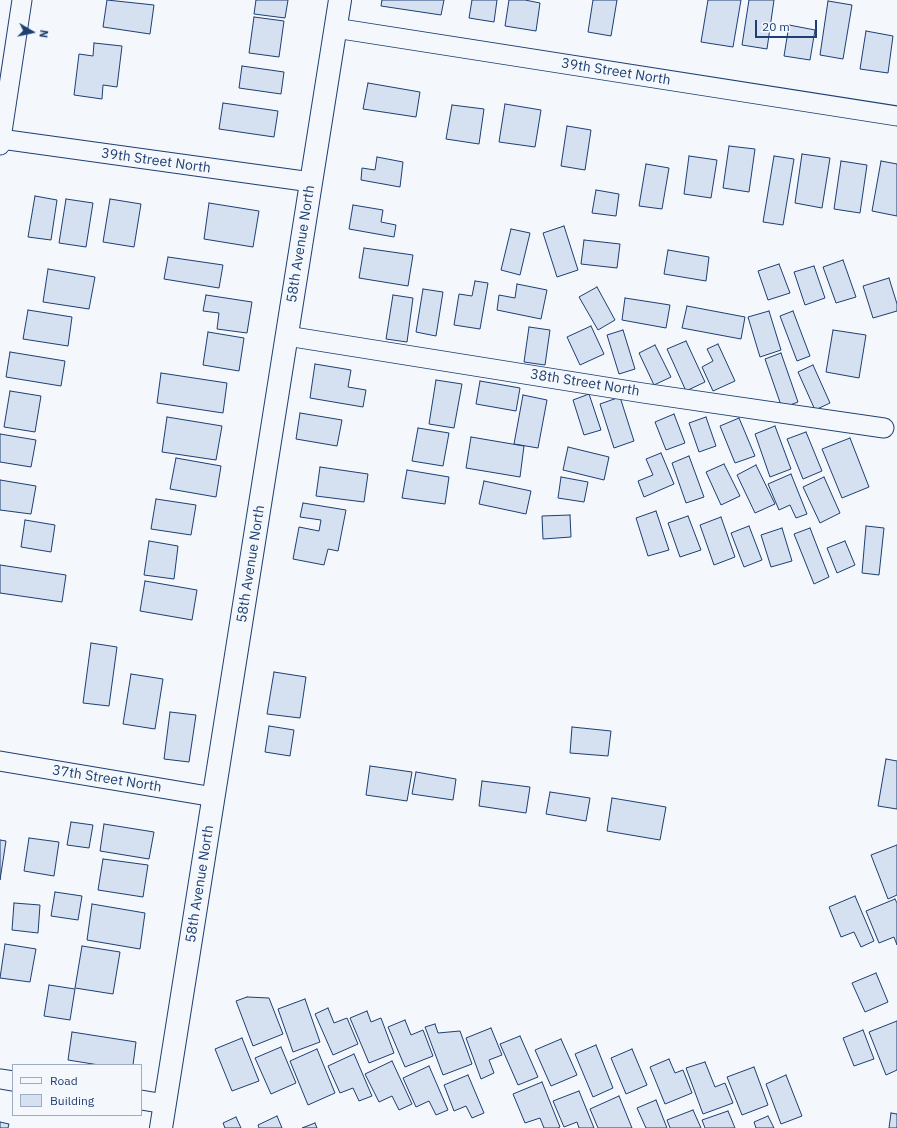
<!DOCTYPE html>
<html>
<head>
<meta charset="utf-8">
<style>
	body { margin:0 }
	#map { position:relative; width:897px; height:1128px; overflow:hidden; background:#f4f7fb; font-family:"IBM Plex Sans",sans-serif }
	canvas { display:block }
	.legend { position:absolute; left:12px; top:1064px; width:130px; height:52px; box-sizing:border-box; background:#f4f7fb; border:1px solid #9eadc5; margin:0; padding:5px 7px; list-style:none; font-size:12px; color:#1d3f73 }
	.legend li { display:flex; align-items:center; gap:8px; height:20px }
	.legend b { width:20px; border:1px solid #9eadc5 }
	.north { position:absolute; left:12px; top:12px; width:40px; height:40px; -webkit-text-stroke:3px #f4f7fb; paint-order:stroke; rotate:99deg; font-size:11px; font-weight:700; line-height:16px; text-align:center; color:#1d3f73 }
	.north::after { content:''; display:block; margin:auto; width:14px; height:18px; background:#1d3f73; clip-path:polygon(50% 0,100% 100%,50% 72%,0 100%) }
	.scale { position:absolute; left:755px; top:20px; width:62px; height:18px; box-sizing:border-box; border:2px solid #1d3f73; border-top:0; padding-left:5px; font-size:12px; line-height:14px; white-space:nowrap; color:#1d3f73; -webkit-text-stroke:3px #f4f7fb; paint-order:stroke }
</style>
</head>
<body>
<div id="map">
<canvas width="897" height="1128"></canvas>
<ul class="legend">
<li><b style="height:5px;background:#f4f7fb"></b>Road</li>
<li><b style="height:11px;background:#d5e0f0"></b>Building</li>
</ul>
<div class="north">N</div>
<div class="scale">20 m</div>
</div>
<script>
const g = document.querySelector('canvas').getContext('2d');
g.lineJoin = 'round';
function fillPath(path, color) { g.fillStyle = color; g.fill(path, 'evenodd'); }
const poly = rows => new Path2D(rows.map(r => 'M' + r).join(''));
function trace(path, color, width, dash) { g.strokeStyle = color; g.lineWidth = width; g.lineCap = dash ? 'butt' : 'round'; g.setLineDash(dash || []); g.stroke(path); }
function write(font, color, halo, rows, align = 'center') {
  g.font = font + ' "IBM Plex Sans",sans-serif'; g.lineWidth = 3; g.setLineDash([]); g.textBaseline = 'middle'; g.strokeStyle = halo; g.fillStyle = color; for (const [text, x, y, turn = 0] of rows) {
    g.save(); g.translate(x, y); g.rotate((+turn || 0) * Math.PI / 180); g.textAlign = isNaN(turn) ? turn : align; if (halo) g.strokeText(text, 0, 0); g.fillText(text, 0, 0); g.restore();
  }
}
const building = poly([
	[107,0,154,5,150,34,103,27,107,0],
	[256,0,288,0,285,18,254,14,256,0],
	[382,0,444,0,441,15,381,6,382,0],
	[472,0,497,0,494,22,469,18,472,0],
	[509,0,525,0,540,3,536,31,505,26,509,0],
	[593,0,617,0,611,36,588,32,593,0],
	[708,0,741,0,733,47,701,42,708,0],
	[749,0,774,0,767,49,742,45,749,0],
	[828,1,852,5,843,59,820,55,828,1],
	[254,17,284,21,279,57,249,53,254,17],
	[789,25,815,30,810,60,784,56,789,25],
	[866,31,893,36,888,73,860,69,866,31],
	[94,43,122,46,117,87,103,85,102,99,74,95,79,54,93,56,94,43],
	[242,66,284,72,281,94,239,88,242,66],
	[368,83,420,92,416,117,363,109,368,83],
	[223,103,278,111,274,137,219,129,223,103],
	[505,104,541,110,535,147,499,142,505,104],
	[452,105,484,109,479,144,446,139,452,105],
	[567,126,591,130,585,170,561,166,567,126],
	[729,146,755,149,749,192,723,188,729,146],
	[802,154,830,158,822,208,795,203,802,154],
	[689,156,717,160,711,198,684,194,689,156],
	[774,156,794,159,783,225,763,222,774,156],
	[377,157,403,162,400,187,361,180,362,168,375,170,377,157],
	[841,161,867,165,860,213,834,209,841,161],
	[881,161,897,164,897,216,872,211,881,161],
	[646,164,669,168,662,209,639,206,646,164],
	[596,190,619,194,616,216,592,213,596,190],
	[35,196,57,200,51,240,28,237,35,196],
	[66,199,93,203,86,247,59,243,66,199],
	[110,199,141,204,134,247,103,242,110,199],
	[209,203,259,211,253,247,204,239,209,203],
	[353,205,383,210,381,222,396,225,394,237,349,229,353,205],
	[564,226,578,270,557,277,543,233,564,226],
	[511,229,530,233,520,275,501,270,511,229],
	[584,240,620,244,617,268,581,264,584,240],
	[364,248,413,255,408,286,359,278,364,248],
	[668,250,709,257,706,281,664,274,668,250],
	[168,257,223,265,219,288,164,279,168,257],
	[843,260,856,297,836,303,823,267,843,260],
	[779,264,790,293,768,300,758,271,779,264],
	[814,266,825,298,805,305,794,272,814,266],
	[48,269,95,277,89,309,43,302,48,269],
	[889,278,897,304,897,311,873,318,863,286,889,278],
	[475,281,488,283,480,329,454,325,459,294,472,296,475,281],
	[517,284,547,290,541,319,497,310,499,295,515,298,517,284],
	[597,287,615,320,598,330,579,297,597,287],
	[423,289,443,292,436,336,416,332,423,289],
	[206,295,252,302,247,333,217,329,219,313,203,311,206,295],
	[393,295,413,298,407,342,386,339,393,295],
	[625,298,670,305,666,328,622,320,625,298],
	[687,306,745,317,741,339,682,328,687,306],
	[28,310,72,317,68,346,23,339,28,310],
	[769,311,781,350,760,357,748,317,769,311],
	[793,311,810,356,797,361,780,316,793,311],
	[591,326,604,354,580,365,567,337,591,326],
	[529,327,550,330,545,365,524,362,529,327],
	[623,330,635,369,619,374,607,335,623,330],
	[833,330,866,335,859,378,826,372,833,330],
	[208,332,244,338,239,371,203,365,208,332],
	[686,341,705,382,686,391,667,349,686,341],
	[718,344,735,381,713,391,702,367,713,361,707,349,718,344],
	[655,345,671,377,654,385,639,353,655,345],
	[10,352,65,361,61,386,6,377,10,352],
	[781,353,798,402,782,408,765,359,781,353],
	[315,364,351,370,348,387,366,390,363,407,310,398,315,364],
	[813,365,830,403,815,410,798,372,813,365],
	[161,373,227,383,223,413,157,403,161,373],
	[436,380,462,384,454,428,429,424,436,380],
	[480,381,520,388,516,411,476,404,480,381],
	[10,391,41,396,35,432,4,427,10,391],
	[589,394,601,430,584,435,573,400,589,394],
	[523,395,547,400,538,448,514,444,523,395],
	[620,397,634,441,614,448,600,404,620,397],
	[300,413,342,420,337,446,296,439,300,413],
	[674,414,685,443,666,450,655,422,674,414],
	[167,417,222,426,216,460,162,452,167,417],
	[706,417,716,446,699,452,689,423,706,417],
	[739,418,755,456,735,463,720,426,739,418],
	[775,426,791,469,770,477,755,434,775,426],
	[418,428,449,433,443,466,412,461,418,428],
	[806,432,822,471,803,479,787,439,806,432],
	[0,434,36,440,31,467,0,462,0,434],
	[471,437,524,446,520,477,466,468,471,437],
	[850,438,869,487,842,498,822,449,850,438],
	[568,447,609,457,604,480,563,470,568,447],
	[661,453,674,484,644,497,638,481,653,475,646,459,661,453],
	[689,456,704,497,686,503,672,463,689,456],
	[176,458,221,466,216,497,170,489,176,458],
	[724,464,740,496,721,505,706,472,724,464],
	[756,465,775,504,755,513,737,475,756,465],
	[320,467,368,474,364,502,316,496,320,467],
	[407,470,449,477,445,504,402,498,407,470],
	[791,474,807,514,796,518,790,505,779,510,768,484,791,474],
	[561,477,588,482,584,502,558,498,561,477],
	[824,477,840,513,820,523,803,487,824,477],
	[0,480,36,486,31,514,0,510,0,480],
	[484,481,531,491,526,514,479,504,484,481],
	[156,499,196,505,191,535,151,529,156,499],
	[303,503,346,510,338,551,328,549,324,565,293,559,299,527,319,531,321,520,300,517,303,503],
	[656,511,669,550,648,556,636,518,656,511],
	[570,515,571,537,543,539,542,516,570,515],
	[688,516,701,550,680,557,668,523,688,516],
	[721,517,735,557,714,565,700,525,721,517],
	[25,520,55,525,51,552,21,547,25,520],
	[749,526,762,560,744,567,731,533,749,526],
	[866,526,884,528,879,575,862,573,866,526],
	[782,528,792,561,771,567,761,535,782,528],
	[810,528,829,577,814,584,794,534,810,528],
	[149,541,178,546,174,579,144,575,149,541],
	[845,541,855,565,837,573,827,548,845,541],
	[0,565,66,575,62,602,0,593,0,565],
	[145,581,197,590,192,620,140,611,145,581],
	[91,643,117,647,109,706,83,703,91,643],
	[274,672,306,677,300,718,267,714,274,672],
	[131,674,163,679,155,729,123,724,131,674],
	[170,712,196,715,189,762,164,759,170,712],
	[269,726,294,730,290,756,265,752,269,726],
	[572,727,611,731,608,756,570,753,572,727],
	[886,759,897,761,897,809,878,806,886,759],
	[370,766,412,772,407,801,366,795,370,766],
	[416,772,456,779,453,800,412,794,416,772],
	[482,781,530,787,526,813,479,806,482,781],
	[550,792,590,798,586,821,546,814,550,792],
	[612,798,666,807,660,840,607,831,612,798],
	[71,822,93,825,89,848,67,845,71,822],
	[104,824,154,832,149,859,100,851,104,824],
	[29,838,59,842,54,876,24,871,29,838],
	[0,840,6,841,0,880,0,840],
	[897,845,897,895,888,899,871,855,897,845],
	[103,859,148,865,143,897,98,890,103,859],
	[55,892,82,896,78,920,51,916,55,892],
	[855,896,874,941,861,947,854,932,841,937,829,907,855,896],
	[895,899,897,903,897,945,894,937,879,943,866,911,895,899],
	[14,903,40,905,38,933,12,930,14,903],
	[92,904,145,913,140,949,87,940,92,904],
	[5,944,36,949,30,982,0,978,5,944],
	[82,946,120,952,113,994,75,988,82,946],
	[876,973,888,1002,865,1012,852,983,876,973],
	[49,985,75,989,70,1020,44,1016,49,985],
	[247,997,269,998,283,1034,253,1046,236,1001,247,997],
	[305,999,320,1042,293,1052,278,1009,305,999],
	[328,1008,334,1023,347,1018,358,1044,333,1055,315,1014,328,1008],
	[367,1011,371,1022,381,1018,394,1053,369,1063,350,1018,367,1011],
	[405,1020,411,1035,423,1030,433,1056,405,1067,388,1027,405,1020],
	[897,1021,897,1070,886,1075,869,1032,897,1021],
	[435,1024,438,1033,460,1031,472,1064,443,1075,425,1027,435,1024],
	[491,1028,502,1055,489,1060,494,1073,481,1079,466,1038,491,1028],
	[863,1030,874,1059,854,1066,843,1038,863,1030],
	[72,1032,136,1042,133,1065,99,1065,68,1060,72,1032],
	[520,1036,538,1077,518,1085,500,1044,520,1036],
	[242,1038,259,1081,232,1091,215,1049,242,1038],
	[561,1039,577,1075,551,1086,535,1050,561,1039],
	[596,1045,613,1088,593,1097,575,1054,596,1045],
	[281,1047,296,1083,271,1094,255,1058,281,1047],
	[317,1049,335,1093,308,1105,290,1061,317,1049],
	[632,1049,647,1085,626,1094,611,1058,632,1049],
	[354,1054,372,1096,359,1101,353,1088,340,1093,328,1066,354,1054],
	[669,1059,675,1073,683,1070,692,1093,665,1104,650,1067,669,1059],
	[392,1061,412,1104,399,1110,392,1096,379,1102,365,1074,392,1061],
	[705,1062,715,1087,725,1083,733,1103,703,1114,686,1068,705,1062],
	[429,1066,448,1110,436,1115,429,1101,416,1107,403,1078,429,1066],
	[754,1067,768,1105,742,1115,727,1077,754,1067],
	[468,1075,484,1113,472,1118,466,1106,454,1111,444,1085,468,1075],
	[786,1075,802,1116,781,1124,766,1084,786,1075],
	[542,1082,560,1127,558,1128,544,1128,540,1118,525,1123,513,1094,542,1082],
	[579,1091,594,1128,579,1128,577,1122,564,1127,553,1101,579,1091],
	[619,1096,632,1128,598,1128,590,1109,619,1096],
	[656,1100,667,1128,646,1128,637,1108,656,1100],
	[693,1110,701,1128,670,1128,667,1120,693,1110],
	[728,1111,735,1128,705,1128,702,1120,728,1111],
	[891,1113,897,1114,897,1128,889,1128,891,1113],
	[277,1116,282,1128,259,1128,258,1125,277,1116],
	[768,1116,774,1128,756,1128,754,1122,768,1116],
	[236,1117,241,1128,225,1128,223,1123,236,1117],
	[0,1122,9,1124,8,1128,0,1128,0,1122],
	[315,1123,317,1128,302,1128,315,1123]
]);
const minor = poly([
	[335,28,897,116],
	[0,139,311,182],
	[0,145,22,0],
	[287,336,643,393,884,428],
	[0,761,214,797],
	[0,1079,13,1081],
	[141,1100,165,1104]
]);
const tertiary = poly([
	[161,1128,340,0]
]);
const streetNames = [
	["39th Street North",616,72,9],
	["39th Street North",156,161,8],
	["58th Avenue North",301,244,-81],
	["38th Street North",585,383,9],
	["58th Avenue North",251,564,-81],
	["37th Street North",107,779,9],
	["58th Avenue North",200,884,-81]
];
fillPath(building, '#d5e0f0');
trace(building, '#1d3f73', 1);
trace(minor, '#1d3f73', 21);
trace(tertiary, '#1d3f73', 24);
trace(minor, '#f4f7fb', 19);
trace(tertiary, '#f4f7fb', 22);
write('14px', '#1d3f73', '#f4f7fb', streetNames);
</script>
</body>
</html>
